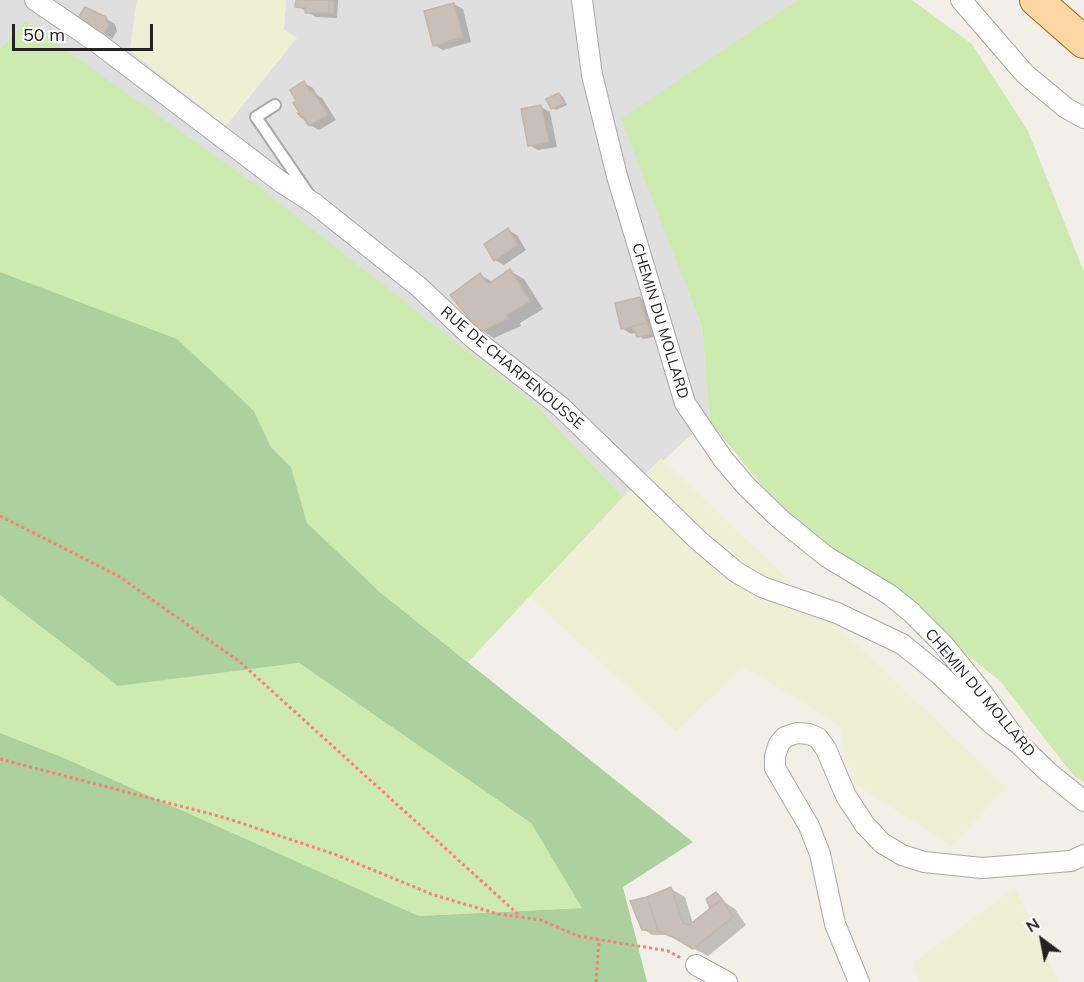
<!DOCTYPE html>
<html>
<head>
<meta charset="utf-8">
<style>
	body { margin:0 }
	#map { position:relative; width:1084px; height:982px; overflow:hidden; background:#f2efe9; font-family:Mulish,sans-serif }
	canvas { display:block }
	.north { position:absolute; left:1012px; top:910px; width:60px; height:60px; -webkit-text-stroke:4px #fff; paint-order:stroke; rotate:328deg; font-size:16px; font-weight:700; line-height:24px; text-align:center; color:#222 }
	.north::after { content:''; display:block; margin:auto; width:21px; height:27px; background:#222; clip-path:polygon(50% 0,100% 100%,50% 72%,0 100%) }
	.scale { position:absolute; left:12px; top:24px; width:141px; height:27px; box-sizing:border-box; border:3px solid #222; border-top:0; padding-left:8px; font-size:18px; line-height:21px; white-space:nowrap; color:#222; -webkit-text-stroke:4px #fff; paint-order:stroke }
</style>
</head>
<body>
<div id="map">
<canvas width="1084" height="982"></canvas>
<div class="north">N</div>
<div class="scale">50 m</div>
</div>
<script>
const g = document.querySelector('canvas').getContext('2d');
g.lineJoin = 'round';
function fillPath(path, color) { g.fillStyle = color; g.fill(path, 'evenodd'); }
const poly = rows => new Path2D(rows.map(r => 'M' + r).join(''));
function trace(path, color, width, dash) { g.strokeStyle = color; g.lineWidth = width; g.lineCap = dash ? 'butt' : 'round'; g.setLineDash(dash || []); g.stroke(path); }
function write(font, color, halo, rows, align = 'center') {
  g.font = font + ' Mulish,sans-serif'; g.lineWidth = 5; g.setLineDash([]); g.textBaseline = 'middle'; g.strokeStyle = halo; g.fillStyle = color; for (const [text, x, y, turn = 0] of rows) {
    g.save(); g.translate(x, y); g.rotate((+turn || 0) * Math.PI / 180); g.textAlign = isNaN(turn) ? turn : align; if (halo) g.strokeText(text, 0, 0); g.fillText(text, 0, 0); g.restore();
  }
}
const residential = poly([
	[0,0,137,0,130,51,297,39,284,30,286,0,797,0,622,119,702,327,710,418,623,497,535,404,25,21,0,49]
]);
const farmland = poly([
	[137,0,286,0,284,30,297,38,226,126,130,51],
	[661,458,1006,787,952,847,852,782,839,725,744,667,676,731,528,596],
	[1015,887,1058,982,920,982,913,963]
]);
const grass = poly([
	[797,0,912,0,972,44,1028,131,1084,272,1084,783,1073,775,1000,681,777,504,710,422,702,327,621,119],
	[25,21,256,185,535,404,623,497,468,662,381,593,307,523,291,467,271,447,254,411,0,272,0,49],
	[0,595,118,686,299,663,531,823,583,908,419,916,62,757,0,733]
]);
const forest = poly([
	[0,272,177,339,254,411,271,447,291,467,307,523,381,593,693,842,623,887,647,982,0,982,0,733,62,757,419,916,582,908,531,823,299,663,118,686,0,595]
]);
const shadow = poly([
	[297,0,338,0,337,18,316,17,297,6],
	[454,4,463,9,471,42,443,50,434,45],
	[105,18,115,24,117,31,112,39,104,34],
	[304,83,313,88,317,95,322,98,336,120,319,130,310,125,306,119,301,118,296,112,303,114],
	[559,94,563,97,567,105,556,110,552,108],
	[541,107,550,112,557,147,538,150,529,145],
	[508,230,517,235,526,250,504,265,495,260],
	[510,271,524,279,543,309,520,323,521,326,494,338,481,330,480,275,493,282],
	[640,298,649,304,655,328,651,329,654,337,643,339,637,332,631,334,622,328],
	[671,889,685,897,693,924,713,908,708,899,716,893,726,903,735,909,746,925,708,956,667,935,652,935,643,929,648,898]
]);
const building = poly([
	[296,0,329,0,329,13,305,13,306,8,295,7,296,0],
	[329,0,334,0,334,14,329,13,329,0],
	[454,3,463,37,433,46,424,11,454,3],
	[85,7,106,17,109,25,103,36,77,19,85,7],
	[304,81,310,92,313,91,328,115,309,126,293,103,296,101,290,90,304,81],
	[559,93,564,103,551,109,546,99,559,93],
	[541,105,549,142,528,146,521,109,541,105],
	[508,228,518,245,494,261,484,244,508,228],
	[510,269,530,301,507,315,509,318,480,332,450,295,480,273,488,284,510,269],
	[640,297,647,323,621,329,615,303,640,297],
	[647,323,651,335,637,337,632,326,647,323],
	[671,887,683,923,689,925,722,899,733,917,693,949,675,938,658,931,647,897,671,887],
	[716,892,722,899,710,908,706,899,716,892],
	[647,897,658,931,642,930,630,901,647,897]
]);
const path = poly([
	[0,516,120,577,240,662,520,916],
	[0,759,226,818,334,854,434,895,498,914,541,920,578,936,668,951,681,958],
	[596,982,599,942]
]);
const lane = poly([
	[275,105,256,117,310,196]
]);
const street = poly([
	[35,0,99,44,281,182,315,204,419,287,473,338,561,407,698,540,736,572,762,587,837,613,902,644,938,673,993,725,1019,744],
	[582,0,592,75,617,176,685,403,723,459,746,486,780,519,827,557,890,595,911,612,943,644,981,691,1019,744,1048,772,1084,801],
	[961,0,1025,74,1066,108,1084,118],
	[696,965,727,982],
	[859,982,835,924,820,854,809,826,775,768,775,756,779,744,785,737,797,733,809,734,818,738,826,749,846,796,865,825,882,843,902,855,924,862,982,868,1071,861,1084,855]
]);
const primary = poly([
	[1036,0,1084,42]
]);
const streetNames = [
	["CHEMIN DU MOLLARD",660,321,73],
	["RUE DE CHARPENOUSSE",512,368,40],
	["CHEMIN DU MOLLARD",980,693,50]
];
fillPath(residential, '#e0dfdf');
fillPath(farmland, '#eef0d5');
fillPath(grass, '#cdebb0');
fillPath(forest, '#add19e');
fillPath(shadow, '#0003');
fillPath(building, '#c7bfb8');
trace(building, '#c4b6ab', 1.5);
trace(lane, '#a9a9a9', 14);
trace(street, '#a9a9a9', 22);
trace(primary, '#a06b00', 34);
trace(path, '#fa8072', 3, [3, 3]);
trace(lane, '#fff', 10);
trace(street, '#fff', 20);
trace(primary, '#fcd6a4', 32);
write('15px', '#222', '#fff', streetNames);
</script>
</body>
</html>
